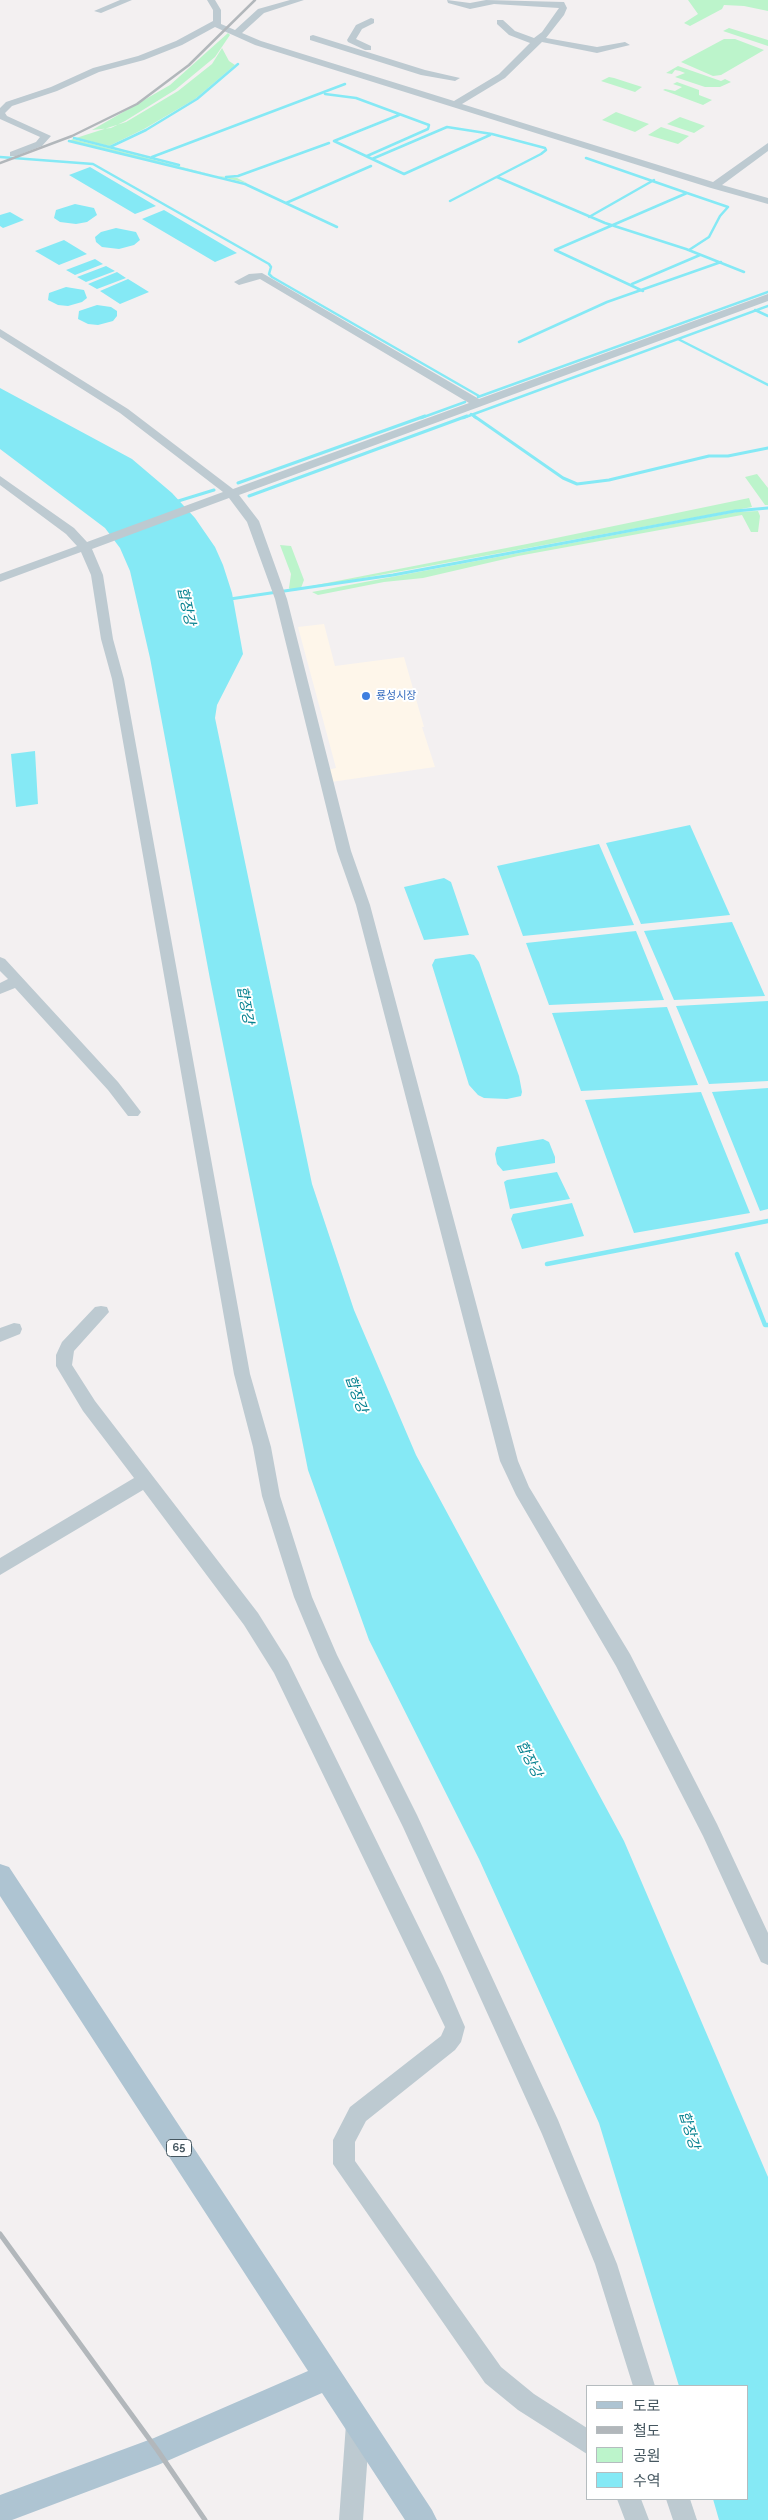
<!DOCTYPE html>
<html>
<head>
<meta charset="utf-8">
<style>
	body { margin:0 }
	#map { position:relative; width:768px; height:2520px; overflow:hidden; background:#f3f0f1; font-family:Raleway,"Noto Sans KR",sans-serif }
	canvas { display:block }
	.legend { position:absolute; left:586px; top:2385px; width:162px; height:115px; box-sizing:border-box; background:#fff; border:1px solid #b5bcbf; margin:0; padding:6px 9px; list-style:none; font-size:15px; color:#465760 }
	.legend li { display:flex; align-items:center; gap:10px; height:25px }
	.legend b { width:25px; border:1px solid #b5bcbf }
</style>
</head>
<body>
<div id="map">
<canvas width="768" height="2520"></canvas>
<ul class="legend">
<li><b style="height:6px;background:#aec4d2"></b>도로</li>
<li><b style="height:6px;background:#b2b7bb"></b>철도</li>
<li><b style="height:14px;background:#bcf4cb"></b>공원</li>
<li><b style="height:14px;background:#85e9f5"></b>수역</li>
</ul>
</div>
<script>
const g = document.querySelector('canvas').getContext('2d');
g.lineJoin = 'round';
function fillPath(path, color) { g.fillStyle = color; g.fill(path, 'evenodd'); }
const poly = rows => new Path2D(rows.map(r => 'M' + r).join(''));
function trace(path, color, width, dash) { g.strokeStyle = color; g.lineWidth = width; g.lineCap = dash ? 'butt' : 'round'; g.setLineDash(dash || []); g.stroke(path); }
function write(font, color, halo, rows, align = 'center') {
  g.font = font + ' Raleway,"Noto Sans KR",sans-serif'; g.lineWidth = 4; g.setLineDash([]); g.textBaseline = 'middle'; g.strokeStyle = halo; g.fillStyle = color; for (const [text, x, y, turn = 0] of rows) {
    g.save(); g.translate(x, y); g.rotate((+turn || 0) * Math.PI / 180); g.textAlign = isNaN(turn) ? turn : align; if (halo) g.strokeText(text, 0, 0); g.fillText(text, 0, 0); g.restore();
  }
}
const commercial = poly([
	[324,624,335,666,404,657,424,727,422,727,435,767,331,782,327,770,336,768,298,627]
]);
const green = poly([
	[688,0,768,0,768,11,744,6,724,5,722,9,690,26,684,23,698,14],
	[729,28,768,40,768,46,723,31],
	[228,33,230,35,215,57,175,90,125,121,111,128,92,130,170,85],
	[724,39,735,39,764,50,721,75,713,76,681,62],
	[222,48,229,61,235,65,195,99,144,129,109,146,76,138,126,122,178,91,212,64],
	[678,66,721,81,725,79,731,82,720,87,705,87,675,77,685,73,680,71,675,70,672,74,666,73],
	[609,77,614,78,642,87,635,92,601,81],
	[677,82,699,90,699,95,712,100,703,105,663,90,665,89,675,91,682,87,673,84],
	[616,112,649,124,635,132,602,120],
	[680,117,705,126,694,133,667,124],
	[661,127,689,136,678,144,648,135],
	[73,139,217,176,237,178,247,183,69,141],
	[757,474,768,488,768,505,765,505,745,477],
	[749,498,752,507,298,590,291,591,289,588,291,574,280,545,291,546,304,580,301,588,527,544],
	[758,511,760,516,758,532,751,532,742,515,731,517,518,556,423,578,384,582,318,595,312,592,736,512]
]);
const water = poly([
	[90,167,156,206,135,214,69,175],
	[75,204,94,208,97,215,87,222,76,224,60,222,54,218,56,210],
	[164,210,237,253,215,262,142,219],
	[10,212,24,220,3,228,0,226,0,215],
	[116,228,136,232,140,240,134,245,119,249,102,247,96,242,95,237,101,232],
	[64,240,87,254,59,265,35,251],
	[95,259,103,264,75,275,66,270],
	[106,266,115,271,86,282,77,277],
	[117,272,126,278,97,289,88,284],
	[128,279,149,292,120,304,100,291],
	[66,287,84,290,87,298,82,302,68,306,58,305,48,300,49,293],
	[97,305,111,307,117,311,117,316,113,321,98,325,88,324,78,319,79,311],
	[0,388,132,459,172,493,195,518,215,547,223,565,232,593,243,654,217,705,215,718,312,1184,354,1310,416,1455,624,1841,768,2177,768,2520,719,2520,713,2499,747,2499,747,2386,679,2386,599,2123,479,1859,369,1640,308,1470,210,979,150,658,130,571,120,548,105,528,0,449],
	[35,751,38,804,16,807,11,754],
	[690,825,730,915,641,924,606,843],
	[599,844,634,925,523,936,497,866],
	[444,878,451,882,469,935,424,940,404,887],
	[732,922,765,996,674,1000,644,931],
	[636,931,664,1000,549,1005,526,943],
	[470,954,474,955,479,962,519,1076,522,1092,521,1096,507,1099,484,1098,478,1095,469,1085,432,965,435,959],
	[768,1001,768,1081,709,1084,676,1006],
	[667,1007,698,1085,581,1091,552,1013],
	[768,1088,768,1209,760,1211,712,1092],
	[701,1092,750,1213,634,1233,585,1100],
	[543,1139,549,1142,555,1157,555,1163,503,1171,497,1164,495,1154,497,1147],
	[557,1172,570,1199,510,1209,504,1182,507,1180],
	[572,1203,584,1236,522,1249,511,1219,513,1214]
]);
const streamFar2 = poly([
	[325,94,356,98,429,125,428,129,367,156],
	[74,138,179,165],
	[69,141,245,184,337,227],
	[334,141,404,174,490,135],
	[334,141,399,115],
	[110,147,146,130,197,99,238,64],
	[0,157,93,164,269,264,271,267,269,274,272,277,479,396],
	[152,157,345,84],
	[586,158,687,193,555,250,643,291],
	[372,159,447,127,492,134,545,148,546,150,541,154,450,201],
	[226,177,238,176,329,143],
	[497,177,605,223,686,249,744,272],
	[687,193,728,207,720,216,709,237,689,250],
	[286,203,371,166],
	[589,217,654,180],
	[632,284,700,255],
	[755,310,768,316],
	[678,339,768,385],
	[519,342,607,302,721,262],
	[478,397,768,292],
	[471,414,476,418],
	[421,418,465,402],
	[463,418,768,306]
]);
const streamFar1 = poly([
	[474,416,563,478,577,484,609,480,709,456,728,456,768,448],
	[238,483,425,416],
	[249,496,467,416],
	[175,502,214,490],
	[230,599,393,575,735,511,768,508]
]);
const stream = poly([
	[737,1254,765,1325,768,1325],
	[547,1264,768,1221]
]);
const minor = poly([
	[120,0,132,0,101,13,94,11,120,0],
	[207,0,215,0,221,10,221,24,235,30,258,9,290,0,304,0,264,13,242,33,261,41,454,101,499,74,530,43,509,35,497,24,497,20,503,20,515,31,534,38,542,32,559,8,494,4,470,9,448,3,447,0,470,3,486,0,564,2,567,8,564,15,546,38,597,47,625,42,630,45,597,53,542,42,505,78,462,104,713,182,768,143,768,151,722,185,768,198,768,204,711,188,255,45,215,27,182,45,144,60,99,72,57,91,12,106,5,113,7,116,51,136,42,146,16,156,10,156,10,152,36,142,40,137,0,119,0,108,6,102,51,87,93,68,138,56,176,41,213,21,213,10,207,0],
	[371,18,374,19,374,23,362,29,356,39,371,46,371,50,365,50,348,42,347,40,356,25,371,18],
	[313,35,425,70,460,78,455,81,421,75,310,40,310,36,313,35],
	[262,273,479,399,768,294,768,301,239,495,259,521,287,599,351,851,370,905,518,1461,529,1487,630,1654,717,1824,768,1933,768,1965,761,1962,703,1836,616,1666,516,1495,500,1461,356,905,337,851,275,599,247,522,229,498,92,549,103,575,113,639,124,679,250,1374,271,1447,280,1496,312,1597,337,1655,417,1815,558,2120,617,2264,655,2386,633,2386,595,2264,542,2134,403,1827,319,1657,294,1597,262,1496,253,1447,234,1374,112,679,101,639,91,575,81,552,0,582,0,574,77,546,66,534,0,485,0,476,74,528,87,542,223,492,120,413,0,337,0,329,128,409,233,489,469,403,260,279,239,285,234,282,249,274,262,273],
	[0,957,5,959,118,1082,138,1108,141,1112,138,1116,128,1116,108,1090,15,988,0,994,0,983,8,979,0,971,0,957],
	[101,1306,107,1307,109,1312,74,1351,72,1365,95,1401,258,1613,288,1661,443,1976,465,2027,461,2042,455,2050,366,2121,355,2142,355,2161,501,2367,534,2394,587,2428,587,2454,518,2410,485,2383,333,2164,333,2140,350,2107,441,2036,445,2027,274,1673,244,1625,143,1490,0,1575,0,1558,134,1478,83,1411,56,1366,56,1355,62,1342,95,1307,101,1306],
	[14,1323,20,1324,22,1329,20,1334,0,1342,0,1328,14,1323],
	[358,2412,366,2416,370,2424,363,2520,339,2520,346,2424,350,2416,358,2412],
	[617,2499,641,2499,649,2520,625,2520,617,2499],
	[666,2499,690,2499,697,2520,673,2520,666,2499]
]);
const major = poly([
	[0,1864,9,1867,432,2510,437,2520,405,2520,322,2393,158,2465,12,2520,0,2520,0,2495,154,2438,308,2371,0,1896,0,1864]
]);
const railFar1 = poly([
	[0,163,72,136,137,104,189,65,255,0]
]);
const rail = poly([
	[0,2234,158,2451,205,2520]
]);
const markers = [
	[366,696,5,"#3f7fe0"]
];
const farShopnames = [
	["룡성시장",376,696]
];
const shields = [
	[179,2148,25]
];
const shieldNames = [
	["65",179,2148]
];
const waterNames = [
	["합장강",186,606,78],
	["합장강",245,1005,80],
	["합장강",356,1394,70],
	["합장강",529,1759,63],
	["합장강",689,2130,73]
];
fillPath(commercial, '#fef6ea');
fillPath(green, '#bcf4cb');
fillPath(water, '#85e9f5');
trace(streamFar2, '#85e9f5', 2.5);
trace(streamFar1, '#85e9f5', 3);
trace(stream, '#85e9f5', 4.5);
fillPath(minor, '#bdcad1');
fillPath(major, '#aec4d2');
trace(railFar1, '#b2b7bb', 2.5);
trace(rail, '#b2b7bb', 5);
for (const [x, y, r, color] of markers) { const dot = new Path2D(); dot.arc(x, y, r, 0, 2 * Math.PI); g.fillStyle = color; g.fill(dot); trace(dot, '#fff', 2); }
write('11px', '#366cbe', '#fff', farShopnames, 'left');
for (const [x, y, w] of shields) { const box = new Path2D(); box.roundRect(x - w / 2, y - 8.5, w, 17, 4); g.fillStyle = '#fff'; g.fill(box); trace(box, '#465760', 1); }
write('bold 11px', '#465760', null, shieldNames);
write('italic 14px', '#04818f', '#fff', waterNames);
</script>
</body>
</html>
